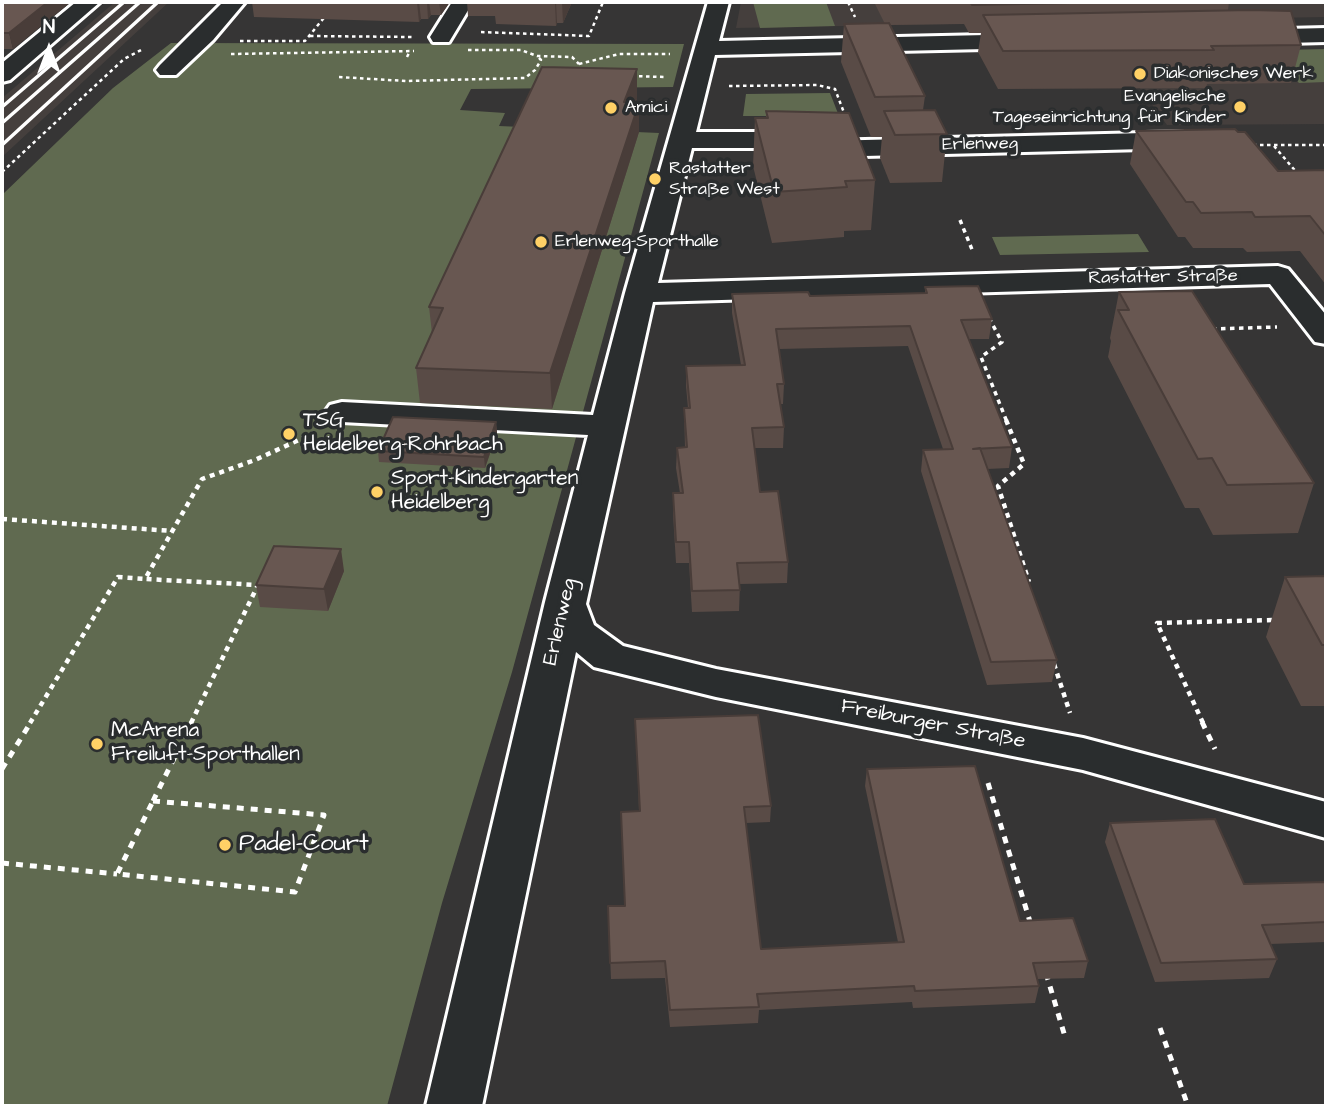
<!DOCTYPE html>
<html>
<head>
<meta charset="utf-8">
<style>
	body { margin:0 }
	#map { position:relative; width:1328px; height:1108px; overflow:hidden; background:#363535; font-family:"Architects Daughter",sans-serif }
	canvas { display:block }
	.frame { position:absolute; inset:0; border:4px solid #fff; pointer-events:none }
	.north { position:absolute; left:14px; top:14px; width:70px; height:70px; -webkit-text-stroke:5px #2a2d2e; paint-order:stroke; rotate:0deg; font-size:19px; font-weight:700; line-height:28px; text-align:center; color:#fff }
	.north::after { content:''; display:block; margin:auto; width:24px; height:32px; background:#fff; clip-path:polygon(50% 0,100% 100%,50% 72%,0 100%) }
</style>
</head>
<body>
<div id="map">
<canvas width="1328" height="1108"></canvas>
<div class="frame"></div>
<div class="north">N</div>
</div>
<script>
const g = document.querySelector('canvas').getContext('2d');
g.lineJoin = 'round';
function fillPath(path, color) { g.fillStyle = color; g.fill(path, 'evenodd'); }
const poly = rows => new Path2D(rows.map(r => 'M' + r).join(''));
function trace(path, color, width, dash) { g.strokeStyle = color; g.lineWidth = width; g.lineCap = dash ? 'butt' : 'round'; g.setLineDash(dash || []); g.stroke(path); }
function write(font, color, halo, rows, align = 'center') {
  g.font = font + ' "Architects Daughter",sans-serif'; g.lineWidth = 7; g.setLineDash([]); g.textBaseline = 'middle'; g.strokeStyle = halo; g.fillStyle = color; for (const [text, x, y, turn = 0] of rows) {
    g.save(); g.translate(x, y); g.rotate((+turn || 0) * Math.PI / 180); g.textAlign = isNaN(turn) ? turn : align; if (halo) g.strokeText(text, 0, 0); g.fillText(text, 0, 0); g.restore();
  }
}
const built = poly([
	[115,2,169,2,2,157,2,98],
	[741,2,1326,2,1326,17,736,28],
	[1201,82,1326,82,1326,124,1167,125,1139,87,1205,88]
]);
const green = poly([
	[753,2,826,2,835,26,760,28],
	[171,43,684,44,673,87,471,89,460,110,505,113,499,126,659,133,512,672,442,903,387,1106,2,1106,2,195,113,88],
	[1326,49,1326,82,1299,83,1272,54,1283,50],
	[830,93,839,116,743,116,746,94],
	[1138,234,1149,252,1000,255,992,237]
]);
const pathFar3 = poly([
	[848,2,855,17],
	[481,32,589,36,603,2],
	[310,36,412,37],
	[240,41,305,41,327,14],
	[468,50,521,50,537,56,572,57,579,64],
	[231,54,414,51],
	[407,57,410,51],
	[579,64,619,54,670,54],
	[632,76,665,77],
	[339,77,406,81,525,78,535,70,541,60,538,57],
	[729,86,817,85,835,89,846,118],
	[1253,145,1326,145],
	[1274,146,1298,174],
	[2,172,124,59,143,49]
]);
const pathFar2 = poly([
	[960,220,973,252],
	[989,318,1002,342,981,357,1007,422],
	[1212,329,1277,327]
]);
const pathFar1 = poly([
	[1006,420,1024,464,998,486,1029,582],
	[2,519,172,531],
	[1054,664,1070,713],
	[30,723,118,577,145,579],
	[191,723,258,585,145,579,202,479,255,460,314,433],
	[1203,723,1157,623,1275,620]
]);
const path = poly([
	[1202,722,1215,749],
	[2,769,31,722],
	[988,783,1031,925],
	[153,801,324,815,295,892,117,874,153,801],
	[153,801,192,722],
	[2,863,117,874],
	[1046,973,1066,1040],
	[1160,1028,1188,1106]
]);
const minor = poly([
	[76,2,100,2,10,80,2,82,2,63,76,2],
	[223,2,245,2,213,40,176,75,160,75,156,70,160,65,223,2],
	[452,2,473,2,449,42,433,42,430,37,452,2],
	[708,2,729,2,719,41,1031,34,1039,36,1042,41,1039,46,1031,48,715,55,696,132,793,132,825,141,1185,132,1194,135,1198,140,1194,145,1185,148,824,157,792,148,692,148,658,283,1278,266,1288,269,1326,315,1326,344,1315,342,1270,284,653,302,586,604,594,625,623,646,716,669,1083,738,1326,802,1326,838,1083,770,716,697,594,667,576,652,482,1106,426,1106,545,602,588,435,342,422,330,419,325,412,330,405,342,402,593,415,625,293,708,2],
	[1326,28,1326,42,1245,44,1237,42,1234,37,1237,32,1245,30,1326,28]
]);
const rail = poly([
	[2,107,124,2],
	[2,123,140,2],
	[2,145,158,2]
]);
const wall = poly([
	[2,2,13,49,2,49],
	[252,2,450,2,441,15,431,15,428,19,421,19,419,22,254,17],
	[467,2,572,2,563,23,557,23,556,26,496,24,495,16,468,16],
	[874,2,1229,2,1228,10,1301,45,1291,83,1207,84,1206,88,998,89,978,52,981,33,969,33,964,24,890,25,925,96,923,110,947,134,942,182,890,183,880,158,882,137,871,137,841,62,844,24,885,24],
	[637,98,636,102,639,132,552,409,420,403,416,368,432,333,429,307],
	[766,111,875,180,871,230,844,231,844,237,772,243,753,166,755,118,766,118],
	[1136,131,1278,171,1326,170,1326,285,1300,251,1247,252,1243,248,1193,248,1185,237,1178,237,1130,164],
	[925,287,992,319,989,339,969,339,1012,447,1009,468,987,469,1057,660,1052,682,987,685,921,471,923,450,943,449,908,346,779,349,784,384,783,404,780,404,784,427,783,448,754,448,760,492,788,562,787,583,740,584,739,611,692,612,689,563,676,563,673,514,673,493,680,493,676,468,677,448,685,448,684,408,688,408,686,386,686,366,741,365,732,313,732,294,810,296,925,293],
	[1119,292,1314,483,1298,533,1213,535,1199,508,1185,508,1108,357,1111,341,1110,338],
	[496,422,497,433,485,468,379,462,378,451],
	[344,571,328,611,260,607,256,585],
	[1326,576,1326,706,1301,706,1266,637,1285,577],
	[636,735,771,806,770,822,746,823,761,949,898,942,865,786,867,769,1020,921,1088,961,1084,978,1037,979,1039,986,1035,1003,913,1008,912,1002,759,1010,758,1023,670,1027,665,978,611,979,608,906,625,906,639,811],
	[1110,823,1244,884,1326,882,1326,942,1270,944,1277,959,1269,978,1155,982,1105,842]
]);
const shadedWall = poly([
	[48,2,71,2,13,49,9,33],
	[417,2,419,2,421,19,419,22],
	[427,2,429,2,431,15,428,19],
	[439,2,450,2,441,15],
	[555,2,556,2,557,23,556,26],
	[562,2,572,2,563,23],
	[637,69,637,98,625,132,624,102],
	[639,103,639,132,552,409,550,373],
	[496,422,497,433,485,468,484,457],
	[341,549,344,571,328,611,324,589]
]);
const building = poly([
	[2,2,48,2,9,33,2,33,2,2],
	[970,2,1120,2,972,5,970,2],
	[1251,10,1291,11,1301,45,1211,46,1214,50,1003,51,983,15,1251,10],
	[889,23,925,96,875,97,844,24,889,23],
	[542,67,637,69,624,102,639,103,550,373,416,368,443,308,429,307,542,67],
	[935,110,947,134,895,135,884,111,935,110],
	[766,111,849,113,875,180,845,181,847,187,774,192,755,118,768,118,766,111],
	[1235,129,1238,132,1245,132,1278,171,1326,170,1326,236,1310,216,1255,217,1252,212,1201,213,1193,202,1186,202,1136,131,1235,129],
	[978,286,992,319,961,320,1012,447,973,449,980,448,1057,660,991,662,923,450,953,449,910,326,776,329,784,384,777,384,784,427,752,428,760,492,778,491,788,562,737,563,740,590,692,591,689,542,676,542,673,493,683,493,677,448,687,447,684,408,690,408,686,366,745,365,732,294,808,292,810,296,927,293,925,287,978,286],
	[1192,291,1314,483,1227,485,1212,458,1198,459,1118,310,1129,310,1119,292,1192,291],
	[393,417,496,422,484,457,378,451,393,417],
	[274,546,341,549,324,589,256,585,274,546],
	[1326,576,1326,645,1322,645,1285,577,1326,576],
	[758,715,771,806,744,807,761,949,904,942,867,769,975,766,1020,921,1073,918,1088,961,1033,963,1039,986,915,991,914,986,757,994,759,1007,670,1010,665,961,610,963,608,906,625,906,621,812,640,811,635,719,758,715],
	[1215,819,1244,884,1326,882,1326,922,1262,925,1277,959,1161,963,1110,823,1215,819]
]);
const markers = [
	[1140,74,7,"#ffd166"],
	[1240,107,7,"#ffd166"],
	[611,108,7,"#ffd166"],
	[655,179,7,"#ffd166"],
	[541,242,7,"#ffd166"],
	[289,434,7,"#ffd166"],
	[377,492,7,"#ffd166"],
	[97,744,7,"#ffd166"],
	[225,845,7,"#ffd166"]
];
const farPoinames = [
	["Diakonisches Werk",1154,74],
	["Evangelische",1226,97,"right"],
	["Tageseinrichtung für Kinder",1226,118,"right"],
	["Amici",625,108],
	["Rastatter",669,169],
	["Straße West",669,190],
	["Erlenweg-Sporthalle",555,242]
];
const farStreetnames = [
	["Erlenweg",980,145,-1],
	["Rastatter Straße",1163,278,-1]
];
const poiNames = [
	["TSG",303,422],
	["Heidelberg-Rohrbach",303,446],
	["Sport-Kindergarten",391,480],
	["Heidelberg",391,504],
	["McArena",111,732],
	["Freiluft-Sporthallen",111,756]
];
const streetNames = [
	["Erlenweg",561,622,-77],
	["Freiburger Straße",933,725,11]
];
const nearPoinames = [
	["Padel-Court",239,845]
];
fillPath(built, '#453f3d');
fillPath(green, '#606a50');
trace(minor, '#fff', 6);
trace(pathFar3, '#fff', 2.5, [3.5, 3.5]);
trace(pathFar2, '#fff', 3.5, [4.5, 4.5]);
trace(pathFar1, '#fff', 4.5, [5, 5]);
trace(path, '#fff', 5, [7, 7]);
fillPath(minor, '#2a2d2e');
trace(rail, '#fff', 3.5);
fillPath(wall, '#594b46');
fillPath(shadedWall, '#493d39');
fillPath(building, '#685751');
trace(building, '#493d39', 2);
for (const [x, y, r, color] of markers) { const dot = new Path2D(); dot.arc(x, y, r, 0, 2 * Math.PI); g.fillStyle = color; g.fill(dot); trace(dot, '#2a2d2e', 2.5); }
write('18px', '#fff', '#2a2d2e', farPoinames, 'left');
write('18px', '#fff', '#2a2d2e', farStreetnames);
write('21px', '#fff', '#2a2d2e', poiNames, 'left');
write('21px', '#fff', '#2a2d2e', streetNames);
write('24px', '#fff', '#2a2d2e', nearPoinames, 'left');
</script>
</body>
</html>
